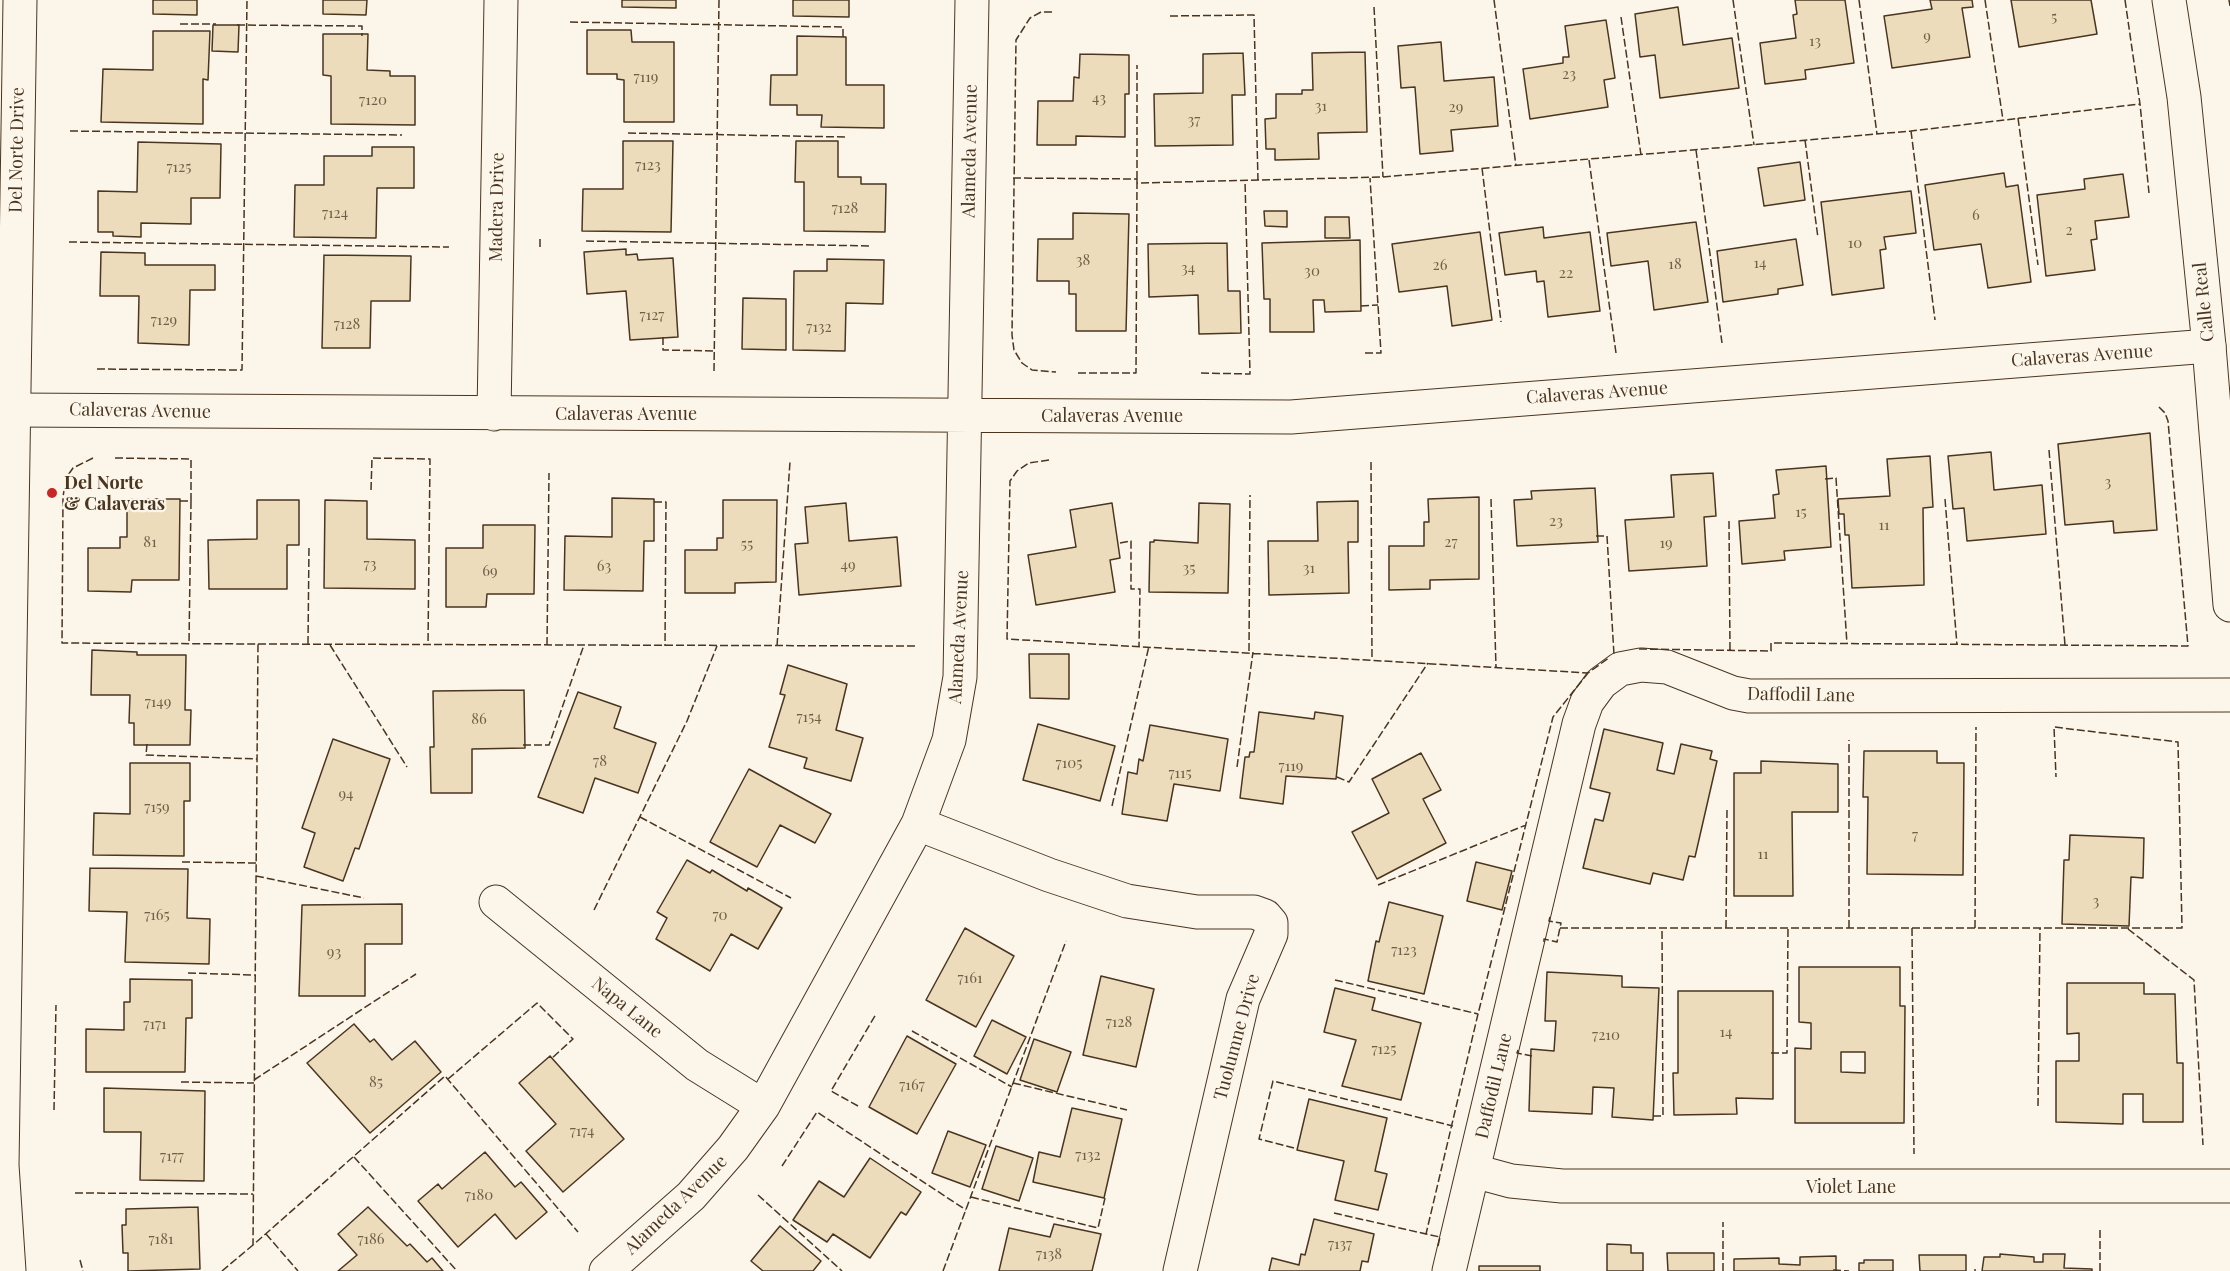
<!DOCTYPE html>
<html>
<head>
<meta charset="utf-8">
<style>
	body { margin:0 }
	canvas { display:block; background:#fbf6e9 }
</style>
</head>
<body>
<canvas width="2230" height="1271"></canvas>
<script>
const g = document.querySelector('canvas').getContext('2d');
g.lineJoin = 'round';
function fillPath(path, color) { g.fillStyle = color; g.fill(path, 'evenodd'); }
const poly = rows => new Path2D(rows.map(r => 'M' + r).join(''));
function trace(path, color, width, dash) { g.strokeStyle = color; g.lineWidth = width; g.lineCap = dash ? 'butt' : 'round'; g.setLineDash(dash || []); g.stroke(path); }
function write(font, color, halo, rows, align = 'center') {
  g.font = font + ' "Playfair Display",serif'; g.lineWidth = 4.5; g.setLineDash([]); g.textBaseline = 'middle'; g.strokeStyle = halo; g.fillStyle = color; for (const [text, x, y, turn = 0] of rows) {
    g.save(); g.translate(x, y); g.rotate((+turn || 0) * Math.PI / 180); g.textAlign = isNaN(turn) ? turn : align; if (halo) g.strokeText(text, 0, 0); g.fillText(text, 0, 0); g.restore();
  }
}
const building = poly([
	[153,0,197,0,197,15,153,14,153,0],
	[323,0,367,0,366,15,323,14,323,0],
	[622,0,676,0,676,8,622,7,622,0],
	[793,0,849,0,849,17,793,16,793,0],
	[1795,0,1845,0,1854,63,1805,70,1806,79,1765,84,1760,43,1796,38,1793,15,1797,14,1795,0],
	[1930,0,1972,0,1973,7,1962,8,1970,57,1892,68,1884,16,1932,9,1930,0],
	[2011,0,2091,0,2097,34,2019,47,2011,0],
	[1678,7,1683,45,1732,38,1739,88,1660,98,1655,55,1640,57,1635,14,1678,7],
	[1606,20,1615,78,1604,80,1608,107,1530,119,1523,69,1563,63,1563,57,1569,57,1565,26,1606,20],
	[213,25,239,25,238,52,212,51,213,25],
	[587,30,631,30,632,42,674,42,674,122,624,122,624,80,617,79,617,74,587,74,587,30],
	[153,31,210,31,208,80,203,79,203,124,101,122,103,69,153,70,153,31],
	[323,34,368,34,367,70,390,71,390,76,415,76,415,125,331,124,331,76,323,75,323,34],
	[797,36,846,37,846,85,884,85,884,128,821,127,822,115,797,115,797,105,770,105,771,75,797,75,797,36],
	[1441,42,1444,81,1494,77,1498,126,1451,130,1453,151,1420,154,1415,87,1401,88,1398,46,1441,42],
	[1365,52,1367,132,1318,133,1319,159,1275,160,1275,149,1266,149,1265,119,1276,118,1276,94,1302,94,1302,90,1313,90,1312,53,1365,52],
	[1243,53,1245,95,1232,95,1233,145,1155,146,1154,94,1203,93,1203,54,1243,53],
	[1080,54,1129,55,1129,94,1125,94,1125,137,1076,136,1076,145,1037,145,1038,101,1073,101,1074,77,1079,78,1080,54],
	[623,141,673,141,671,232,582,231,583,189,623,189,623,141],
	[796,141,838,141,838,177,861,177,861,184,886,184,885,232,804,231,804,182,795,182,796,141],
	[138,142,221,144,220,198,191,198,191,224,141,223,141,237,113,236,113,232,98,232,98,191,137,192,138,142],
	[372,147,414,147,414,188,377,188,376,238,294,237,295,185,324,185,324,156,372,156,372,147],
	[1800,162,1805,200,1764,206,1758,168,1800,162],
	[2004,173,2006,187,2018,185,2031,282,1988,288,1981,244,1934,250,1925,185,2004,173],
	[2123,174,2129,217,2095,221,2097,239,2091,240,2095,270,2046,276,2037,195,2085,189,2084,179,2123,174],
	[1911,191,1916,233,1884,237,1886,249,1880,250,1884,288,1832,295,1821,202,1911,191],
	[1264,211,1287,211,1287,227,1265,226,1264,211],
	[1073,213,1129,214,1126,331,1076,331,1076,294,1069,294,1069,281,1037,281,1038,239,1073,239,1073,213],
	[1325,217,1349,217,1350,238,1325,238,1325,217],
	[1696,222,1708,302,1654,310,1648,261,1611,266,1607,233,1696,222],
	[1543,227,1544,238,1590,232,1600,311,1548,317,1544,281,1537,282,1536,271,1505,275,1499,233,1543,227],
	[1480,232,1492,320,1452,326,1447,286,1399,292,1392,244,1480,232],
	[1796,239,1803,285,1778,289,1778,294,1723,302,1717,251,1796,239],
	[1360,240,1361,311,1325,312,1324,300,1313,300,1314,332,1270,332,1270,299,1264,299,1262,243,1360,240],
	[1227,243,1228,291,1240,291,1241,333,1199,334,1198,295,1149,297,1148,244,1227,243],
	[626,249,626,255,637,254,638,260,673,258,678,337,630,340,626,291,587,294,584,252,626,249],
	[101,252,145,253,145,265,215,265,215,290,190,290,189,345,138,343,139,296,100,296,101,252],
	[324,255,411,256,410,301,371,301,370,348,322,348,324,255],
	[827,259,884,260,883,304,846,303,845,351,793,350,794,271,827,271,827,259],
	[743,298,786,299,786,350,742,349,743,298],
	[2150,433,2157,530,2114,533,2113,521,2065,525,2058,444,2150,433],
	[1991,452,1994,490,2042,485,2046,534,1967,541,1964,508,1953,509,1948,456,1991,452],
	[1930,456,1933,507,1923,508,1924,585,1852,588,1849,535,1845,535,1844,514,1839,514,1838,499,1890,496,1887,459,1930,456],
	[1826,466,1831,547,1784,551,1785,560,1742,564,1739,521,1775,518,1773,495,1779,494,1776,470,1826,466],
	[1713,473,1716,516,1704,517,1707,566,1629,571,1625,520,1674,517,1671,475,1713,473],
	[1595,488,1598,542,1517,546,1514,500,1532,499,1531,491,1595,488],
	[1479,497,1479,579,1430,580,1430,589,1389,590,1389,546,1424,546,1424,522,1429,522,1428,499,1479,497],
	[612,498,654,499,654,541,644,541,643,591,564,590,565,536,612,537,612,498],
	[127,499,180,499,179,580,132,580,131,592,88,591,88,548,120,548,120,537,127,537,127,499],
	[257,500,299,500,299,545,287,545,287,589,209,589,208,540,257,539,257,500],
	[325,500,367,501,367,539,415,540,415,589,324,588,325,500],
	[723,500,777,500,776,582,735,583,735,593,685,593,685,550,717,550,717,538,723,538,723,500],
	[1358,501,1358,542,1348,542,1349,593,1269,595,1268,541,1318,541,1317,502,1358,501],
	[846,503,849,541,897,537,901,586,799,595,795,544,808,543,805,507,846,503],
	[1112,503,1120,558,1110,560,1115,592,1036,605,1028,555,1076,547,1070,510,1112,503],
	[1199,503,1230,504,1228,593,1149,592,1150,542,1154,542,1154,540,1198,543,1199,503],
	[483,525,535,525,534,594,487,594,486,607,446,607,446,548,483,548,483,525],
	[92,650,137,652,137,655,186,655,185,710,191,710,190,745,134,745,134,723,129,723,130,695,91,695,92,650],
	[1029,654,1069,654,1069,699,1030,698,1029,654],
	[788,665,847,684,836,730,863,738,851,781,804,768,807,758,769,747,785,695,780,694,788,665],
	[524,690,525,748,472,749,472,793,431,793,430,747,434,747,433,691,524,690],
	[578,692,621,707,614,728,656,743,638,793,595,778,583,813,538,797,578,692],
	[1259,712,1314,719,1315,712,1343,716,1336,779,1286,776,1283,804,1240,798,1245,757,1249,757,1250,752,1254,752,1259,712],
	[1038,724,1115,746,1100,801,1023,780,1038,724],
	[1150,725,1228,739,1220,791,1174,784,1167,821,1122,814,1128,772,1137,774,1139,759,1143,761,1150,725],
	[1604,729,1663,743,1657,770,1674,774,1681,744,1712,751,1710,759,1717,761,1695,857,1689,856,1683,880,1653,873,1650,884,1583,868,1595,819,1603,821,1610,793,1590,788,1604,729],
	[333,739,390,759,359,849,355,848,343,881,304,867,315,833,302,828,333,739],
	[1864,751,1937,751,1937,763,1964,763,1963,875,1867,874,1868,797,1863,797,1864,751],
	[1421,753,1441,790,1423,799,1446,843,1377,879,1352,832,1389,813,1372,779,1421,753],
	[1761,761,1838,764,1838,812,1792,812,1793,896,1734,896,1734,773,1761,773,1761,761],
	[130,763,190,763,190,801,184,801,184,856,93,855,94,813,130,814,130,763],
	[749,769,831,814,815,843,780,825,757,867,710,842,749,769],
	[2070,835,2144,838,2143,878,2131,877,2129,926,2062,924,2064,860,2069,860,2070,835],
	[687,860,710,873,712,870,747,891,748,888,782,908,758,949,731,934,710,971,656,939,667,918,657,912,687,860],
	[1476,862,1512,871,1502,910,1467,901,1476,862],
	[90,868,188,869,187,918,210,919,209,964,125,962,127,912,89,911,90,868],
	[1389,902,1443,916,1424,994,1368,981,1376,941,1379,942,1389,902],
	[402,904,402,944,365,944,365,996,299,996,302,905,402,904],
	[965,928,1014,956,976,1027,926,1000,965,928],
	[1799,967,1900,967,1900,1006,1905,1006,1904,1123,1795,1123,1795,1048,1811,1049,1811,1023,1799,1022,1799,967],
	[1841,1052,1865,1052,1865,1073,1841,1072,1841,1052],
	[1547,972,1622,976,1622,987,1659,988,1653,1120,1612,1117,1614,1088,1593,1087,1592,1114,1529,1111,1531,1049,1554,1051,1556,1021,1545,1021,1547,972],
	[1101,976,1154,989,1136,1067,1083,1055,1101,976],
	[130,979,192,980,192,1018,186,1018,185,1072,86,1072,86,1029,124,1030,124,1002,130,1002,130,979],
	[2067,983,2144,983,2144,994,2175,994,2177,1063,2183,1063,2183,1122,2143,1122,2143,1094,2123,1094,2123,1124,2056,1122,2056,1061,2079,1061,2079,1033,2067,1034,2067,983],
	[1335,988,1375,998,1372,1010,1421,1023,1401,1100,1342,1086,1356,1040,1324,1032,1335,988],
	[1678,991,1773,991,1773,1099,1736,1098,1737,1114,1674,1115,1673,1073,1678,1073,1678,991],
	[992,1020,1026,1037,1007,1074,974,1056,992,1020],
	[354,1024,370,1042,374,1039,392,1060,415,1041,441,1072,370,1133,307,1063,354,1024],
	[907,1036,956,1064,917,1134,869,1107,907,1036],
	[1034,1039,1071,1052,1057,1092,1020,1080,1034,1039],
	[550,1056,624,1139,563,1192,526,1151,556,1124,519,1083,550,1056],
	[104,1088,205,1091,204,1181,140,1180,141,1132,104,1132,104,1088],
	[1309,1099,1387,1118,1375,1171,1387,1174,1378,1210,1335,1200,1344,1161,1297,1150,1309,1099],
	[1072,1108,1122,1119,1104,1198,1033,1182,1039,1152,1060,1157,1072,1108],
	[948,1131,986,1145,970,1187,932,1173,948,1131],
	[996,1146,1033,1158,1019,1201,982,1189,996,1146],
	[485,1152,515,1187,521,1182,547,1212,516,1239,495,1214,458,1247,418,1201,438,1184,442,1189,485,1152],
	[870,1158,921,1192,906,1215,901,1212,870,1258,833,1234,827,1242,793,1220,819,1181,844,1197,870,1158],
	[198,1207,200,1269,128,1271,128,1253,123,1253,122,1225,126,1225,126,1209,198,1207],
	[368,1207,407,1246,410,1244,427,1262,432,1258,443,1271,338,1271,357,1255,338,1234,368,1207],
	[1314,1219,1374,1234,1368,1262,1362,1261,1360,1271,1269,1271,1272,1258,1299,1265,1301,1254,1305,1255,1314,1219],
	[1054,1224,1101,1234,1092,1271,999,1271,1009,1228,1050,1237,1054,1224],
	[780,1226,821,1261,813,1271,763,1271,751,1261,780,1226],
	[1607,1244,1631,1245,1631,1253,1643,1253,1643,1271,1607,1271,1607,1244],
	[1667,1253,1714,1253,1714,1271,1668,1271,1667,1253],
	[2000,1254,2034,1257,2034,1262,2043,1262,2043,1254,2065,1254,2064,1268,2092,1269,2092,1271,1982,1271,1984,1257,2000,1257,2000,1254],
	[1919,1255,1966,1255,1966,1271,1920,1271,1919,1255],
	[1836,1256,1836,1271,1734,1271,1734,1259,1779,1258,1779,1264,1800,1265,1800,1257,1836,1256],
	[1864,1260,1893,1260,1893,1271,1859,1271,1859,1263,1864,1263,1864,1260],
	[1479,1266,1540,1266,1540,1271,1479,1271,1479,1266]
]);
const street = poly([
	[12,410,1291,417,2209,346],
	[494,414,501,0],
	[918,824,1049,875,1127,901,1197,912,1254,912,1265,916,1271,923,1271,934,1243,999,1180,1271],
	[496,902,697,1065,763,1106],
	[1474,1171,1511,1181,1562,1186,2230,1186],
	[606,1271,691,1196,733,1148,763,1106,918,824,949,740,960,677,972,0],
	[1449,1271,1579,724,1587,702,1601,683,1620,669,1641,665,1667,667,1733,693,1749,696,2230,695]
]);
const secondary = poly([
	[2169,0,2184,97,2209,346,2230,605],
	[9,1271,2,1165,20,0]
]);
const fence = poly([
	[1494,0,1516,166],
	[1733,0,1754,145],
	[1859,0,1877,134],
	[1985,0,2003,120],
	[2125,0,2140,104,2149,193],
	[2229,0,2230,6],
	[1374,7,1383,177],
	[1052,12,1041,12,1030,18,1016,40,1012,335,1014,350,1022,363,1032,370,1056,372],
	[1170,16,1254,15,1258,181],
	[1621,17,1641,155],
	[570,22,843,27,843,37],
	[180,24,216,24],
	[237,25,362,26,362,36],
	[2018,118,2038,265],
	[70,131,402,135],
	[1911,131,1935,320],
	[628,133,845,137],
	[1805,140,1818,238],
	[1696,150,1722,343],
	[1589,160,1616,353],
	[1482,168,1501,322],
	[1013,178,1137,179,1137,183,1383,177,1911,131,2140,104],
	[1137,179,1137,65],
	[586,241,872,246],
	[69,242,449,247],
	[540,247,540,237],
	[1361,306,1378,305],
	[663,337,663,350,714,351],
	[1365,353,1381,353,1370,178],
	[97,369,242,370,247,0],
	[714,371,719,0],
	[1078,373,1136,373,1137,183],
	[1201,373,1250,374,1245,181],
	[2049,450,2065,645],
	[93,458,73,468,66,478,63,497,62,643,258,644,253,1245,445,1076,578,1232],
	[115,458,191,459,191,501],
	[1049,460,1029,463,1017,471,1010,481,1007,639,1588,673,1610,657],
	[1371,462,1372,659],
	[1825,479,1836,478,1847,644],
	[371,490,372,458,430,459,428,645],
	[1491,499,1496,667],
	[1945,499,1957,645],
	[180,501,191,501,189,644],
	[654,502,666,502,665,646],
	[1729,521,1730,651],
	[1596,536,1607,536,1614,655],
	[1120,543,1131,541,1131,589,1140,589,1139,646],
	[258,644,915,646],
	[308,644,309,545],
	[330,645,407,767],
	[547,645,549,473],
	[777,646,790,462],
	[1639,649,1771,651,1771,643,2188,646,2168,421,2165,413,2158,406],
	[1249,651,1250,495],
	[147,744,146,755,257,759],
	[523,745,549,745,584,645],
	[1237,767,1253,652],
	[1337,777,1349,782,1428,663],
	[1112,806,1149,646],
	[640,817,791,898],
	[182,862,256,863],
	[256,876,364,898],
	[1378,885,1526,825],
	[594,910,687,721,717,646],
	[1560,928,2182,928,2178,742,2054,727,2056,777],
	[1726,928,1727,810],
	[1849,928,1849,740],
	[1912,928,1914,1154],
	[1975,928,1976,727],
	[2128,929,2194,980,2203,1145],
	[1544,942,1544,939,1557,942,1561,923,1549,921,1550,917],
	[188,973,255,975],
	[1335,980,1478,1014],
	[912,1031,1012,1087],
	[1518,1050,1517,1053,1532,1056],
	[1771,1053,1787,1053,1788,928],
	[448,1079,537,1003,573,1039,551,1059],
	[254,1080,416,974],
	[181,1082,254,1083],
	[1013,1083,1127,1110],
	[858,1106,831,1091,876,1014],
	[2038,1106,2040,928],
	[54,1110,56,1005],
	[1653,1116,1663,1116,1662,928],
	[1294,1148,1259,1139,1273,1081,1453,1126],
	[354,1157,457,1271],
	[782,1166,817,1112,966,1210],
	[75,1193,253,1194],
	[758,1195,842,1271],
	[971,1197,1098,1228,1105,1198],
	[1334,1213,1426,1234],
	[266,1234,298,1271],
	[1438,1246,1440,1237,1426,1234,1478,1014,1553,717,1588,673],
	[80,1260,83,1271],
	[1833,1270,1849,1271],
	[222,1271,253,1245],
	[943,1271,1066,941],
	[1723,1271,1723,1222],
	[1975,1271,1975,1269],
	[2100,1271,2100,1228]
]);
const markers = [
	[52,493,6,"#c62828"]
];
const numberNames = [
	["5",2054,17],
	["9",1927,36],
	["13",1815,41],
	["23",1569,74],
	["7119",646,77],
	["43",1099,98],
	["7120",373,100],
	["31",1321,106],
	["29",1456,107],
	["37",1194,120],
	["7123",648,165],
	["7125",179,167],
	["7128",845,208],
	["7124",335,213],
	["6",1976,215],
	["2",2069,230],
	["10",1855,243],
	["38",1083,260],
	["14",1760,263],
	["18",1675,264],
	["26",1440,265],
	["34",1188,268],
	["30",1312,271],
	["22",1566,273],
	["7127",652,315],
	["7129",164,320],
	["7128",347,324],
	["7132",819,327],
	["3",2108,482],
	["15",1801,512],
	["23",1556,521],
	["11",1884,525],
	["81",150,542],
	["27",1451,542],
	["19",1666,543],
	["55",747,544],
	["73",370,564],
	["49",848,565],
	["63",604,566],
	["35",1189,568],
	["31",1309,568],
	["69",490,571],
	["7149",158,702],
	["7154",809,717],
	["86",479,719],
	["78",600,761],
	["7105",1069,763],
	["7119",1291,766],
	["7115",1180,773],
	["94",346,794],
	["7159",157,807],
	["7",1915,835],
	["11",1763,854],
	["3",2096,901],
	["7165",157,915],
	["70",720,915],
	["7123",1404,950],
	["93",334,952],
	["7161",970,978],
	["7128",1119,1022],
	["7171",155,1024],
	["14",1726,1032],
	["7210",1606,1035],
	["7125",1384,1049],
	["85",376,1082],
	["7167",912,1085],
	["7174",582,1131],
	["7132",1088,1155],
	["7177",172,1156],
	["7180",479,1195],
	["7181",161,1239],
	["7186",371,1239],
	["7137",1340,1244],
	["7138",1049,1254]
];
const streetNames = [
	["Del Norte Drive",17,150,-89],
	["Alameda Avenue",970,151,-89],
	["Madera Drive",497,207,-89],
	["Calle Real",2204,302,-96],
	["Calaveras Avenue",2082,356,-4],
	["Calaveras Avenue",1597,393,-4],
	["Calaveras Avenue",140,411,1],
	["Calaveras Avenue",626,414],
	["Calaveras Avenue",1112,416],
	["Alameda Avenue",959,637,-87],
	["Daffodil Lane",1801,695,1],
	["Napa Lane",627,1008,39],
	["Tuolumne Drive",1237,1037,-75],
	["Daffodil Lane",1494,1086,-77],
	["Violet Lane",1851,1187],
	["Alameda Avenue",676,1205,-44]
];
const poiNames = [
	["Del Norte",64,483],
	["& Calaveras",64,504]
];
fillPath(building, '#ecdcbc');
trace(building, '#4a3520', 1.5);
trace(street, '#4a3520', 35);
trace(secondary, '#4a3520', 35);
trace(street, '#fbf6e9', 33);
trace(secondary, '#fbf6e9', 33);
trace(fence, '#4a3520', 1.5, [8, 3]);
for (const [x, y, r, color] of markers) { const dot = new Path2D(); dot.arc(x, y, r, 0, 2 * Math.PI); g.fillStyle = color; g.fill(dot); trace(dot, '#fbf6e9', 2); }
write('15px', '#725f47', null, numberNames);
write('18px', '#4a3520', '#fbf6e9', streetNames);
write('bold 18px', '#4a3520', '#fbf6e9', poiNames, 'left');
</script>
</body>
</html>
